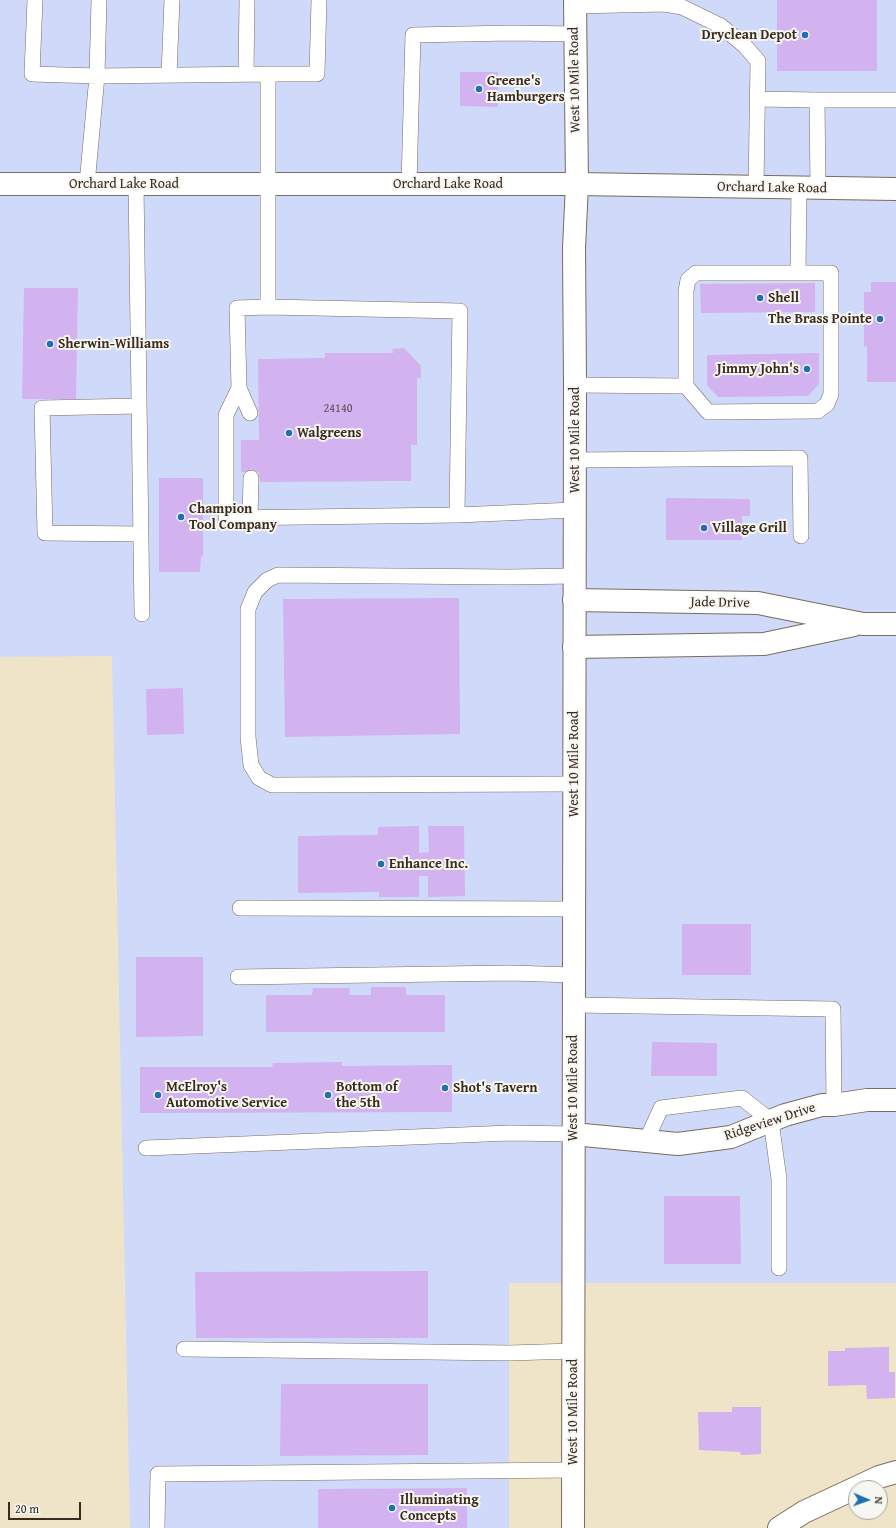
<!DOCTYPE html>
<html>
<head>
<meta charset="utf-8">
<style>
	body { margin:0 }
	#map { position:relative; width:896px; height:1528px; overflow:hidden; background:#efe4c8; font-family:"Gentium Book Plus",serif }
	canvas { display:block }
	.north { position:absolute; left:848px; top:1480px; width:40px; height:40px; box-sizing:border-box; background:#f6f6f2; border:1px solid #aba49d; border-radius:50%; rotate:92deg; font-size:11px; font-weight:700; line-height:16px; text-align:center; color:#3b2a1e }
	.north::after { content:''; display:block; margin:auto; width:14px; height:18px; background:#1f6fb2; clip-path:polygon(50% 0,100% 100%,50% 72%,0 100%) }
	.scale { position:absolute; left:8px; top:1502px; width:73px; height:18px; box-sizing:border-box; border:2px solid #3b2a1e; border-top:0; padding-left:5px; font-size:12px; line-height:14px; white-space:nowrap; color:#3b2a1e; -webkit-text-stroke:3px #f6f6f2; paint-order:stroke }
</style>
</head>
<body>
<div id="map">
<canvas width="896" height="1528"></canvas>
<div class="north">N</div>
<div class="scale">20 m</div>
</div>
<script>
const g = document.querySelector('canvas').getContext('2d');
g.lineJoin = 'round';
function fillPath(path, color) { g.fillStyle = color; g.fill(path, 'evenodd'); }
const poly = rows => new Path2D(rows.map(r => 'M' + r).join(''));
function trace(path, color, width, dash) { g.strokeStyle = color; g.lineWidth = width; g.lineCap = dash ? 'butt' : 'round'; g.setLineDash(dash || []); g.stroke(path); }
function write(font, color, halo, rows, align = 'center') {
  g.font = font + ' "Gentium Book Plus",serif'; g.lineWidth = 4; g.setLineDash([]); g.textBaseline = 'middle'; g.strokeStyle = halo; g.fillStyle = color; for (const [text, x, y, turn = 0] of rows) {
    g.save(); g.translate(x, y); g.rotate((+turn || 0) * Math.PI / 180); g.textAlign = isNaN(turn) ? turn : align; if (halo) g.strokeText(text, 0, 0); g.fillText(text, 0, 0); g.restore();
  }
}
const built = poly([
	[0,0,896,0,896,1283,509,1283,509,1528,130,1528,112,656,0,657]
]);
const building = poly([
	[777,0,877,0,877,71,777,71],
	[460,72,498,72,498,107,460,106],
	[871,282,896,282,896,382,867,382,867,346,864,347,864,292,871,292],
	[815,283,815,312,701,313,700,284],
	[24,288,78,288,76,399,22,399],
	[404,348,421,366,421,378,417,378,417,445,411,445,411,481,260,482,259,472,241,472,241,440,259,440,258,359,325,358,325,353,393,353,392,349],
	[819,353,819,384,808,396,718,397,707,385,707,355],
	[159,478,203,478,203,557,201,556,200,572,159,572],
	[666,498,750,499,750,516,742,516,742,540,666,540],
	[459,598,460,734,285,737,283,599],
	[183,688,184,734,147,735,146,689],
	[419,826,419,853,429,852,428,826,464,826,465,896,428,897,428,876,419,876,419,897,379,897,379,892,298,893,298,836,378,835,378,827],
	[682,924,751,924,751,975,682,975],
	[136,957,203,957,203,1036,136,1037],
	[371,987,406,987,406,995,445,995,445,1032,266,1032,266,995,312,995,313,988,350,988,349,995,371,995],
	[652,1042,717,1043,717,1076,651,1076],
	[342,1062,342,1066,452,1065,452,1112,140,1113,140,1067,272,1067,273,1063],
	[664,1196,740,1196,741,1264,664,1264],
	[428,1271,428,1338,196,1338,195,1272],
	[889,1347,889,1372,895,1372,895,1398,867,1399,866,1385,828,1386,828,1351,845,1351,845,1348],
	[281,1384,428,1384,428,1455,280,1456],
	[732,1407,761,1407,761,1454,741,1455,740,1452,699,1450,698,1412,732,1412],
	[467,1488,467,1528,318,1528,318,1489]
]);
const lane = poly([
	[35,0,32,74,97,76,99,0],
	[575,6,664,4,682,7,721,26,745,46,758,61,756,188],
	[246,74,247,0],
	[268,74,317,74,319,0],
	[169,75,172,0],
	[758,99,817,100,818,189],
	[817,100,896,100],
	[87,184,97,76,268,74,268,307,460,311,457,515],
	[136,184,142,614],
	[409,185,413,35,512,33,575,34],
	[268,307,237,308,239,388,226,415,226,518,457,515,574,510],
	[575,385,686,386,686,291,688,280,696,273,798,273,799,188],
	[686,386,708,412,818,411,827,404,831,394,831,273,798,273],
	[239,388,250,413],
	[139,406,42,408,45,533,141,534],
	[574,460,800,458,801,536],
	[250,518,251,478],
	[574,576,509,577,278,575,267,580,255,592,248,609,248,737,251,765,259,778,272,785,574,784],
	[240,908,574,909],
	[238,977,510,973,573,975],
	[574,1005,833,1009,834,1105],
	[646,1141,661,1108,742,1098,771,1121,779,1179,779,1268],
	[146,1148,510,1133,573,1134],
	[184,1349,510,1353,573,1351],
	[157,1528,158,1474,573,1470]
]);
const street = poly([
	[574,600,758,603,863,624,896,624],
	[574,647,764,644,854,625],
	[573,1134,678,1144,731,1137,785,1115,822,1105,834,1105,867,1100,896,1100],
	[779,1528,804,1512,879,1477,896,1472]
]);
const secondary = poly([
	[0,184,577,184,896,189],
	[573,1528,575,385,574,248,577,184,575,0]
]);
const markers = [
	[805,35,4,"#1f6fb2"],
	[479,89,4,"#1f6fb2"],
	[760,298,4,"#1f6fb2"],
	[880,319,4,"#1f6fb2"],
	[50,344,4,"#1f6fb2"],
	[807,369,4,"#1f6fb2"],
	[289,433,4,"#1f6fb2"],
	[181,517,4,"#1f6fb2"],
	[704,528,4,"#1f6fb2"],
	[381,864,4,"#1f6fb2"],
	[445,1088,4,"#1f6fb2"],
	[158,1095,4,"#1f6fb2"],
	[328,1095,4,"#1f6fb2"],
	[392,1508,4,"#1f6fb2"]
];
const numberNames = [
	["24140",338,409]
];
const poiNames = [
	["Dryclean Depot",797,35,"right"],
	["Greene's",487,81],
	["Hamburgers",487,97],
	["Shell",768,298],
	["The Brass Pointe",872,319,"right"],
	["Sherwin-Williams",58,344],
	["Jimmy John's",799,369,"right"],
	["Walgreens",297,433],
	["Champion",189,509],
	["Tool Company",189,525],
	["Village Grill",712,528],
	["Enhance Inc.",389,864],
	["McElroy's",166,1087],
	["Automotive Service",166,1103],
	["Bottom of",336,1087],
	["the 5th",336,1103],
	["Shot's Tavern",453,1088],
	["Illuminating",400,1500],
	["Concepts",400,1516]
];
const streetNames = [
	["West 10 Mile Road",575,80,-91],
	["Orchard Lake Road",124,184],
	["Orchard Lake Road",448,184],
	["Orchard Lake Road",772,188,1],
	["West 10 Mile Road",575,440,-90],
	["Jade Drive",720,603,1],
	["West 10 Mile Road",574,764,-90],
	["West 10 Mile Road",573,1088,-90],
	["Ridgeview Drive",770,1122,-18],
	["West 10 Mile Road",573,1412,-90]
];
fillPath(built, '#cfdafa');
fillPath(building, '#d3b2f0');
trace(lane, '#7a6b5a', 16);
trace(street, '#7a6b5a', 24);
trace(secondary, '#7a6b5a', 24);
trace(lane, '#fff', 15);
trace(street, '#fff', 22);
trace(secondary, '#fff', 22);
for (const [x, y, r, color] of markers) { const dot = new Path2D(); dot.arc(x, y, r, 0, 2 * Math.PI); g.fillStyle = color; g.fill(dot); trace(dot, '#f6f6f2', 1.5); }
write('12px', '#614c52', null, numberNames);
write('bold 14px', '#3b2a1e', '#f6f6f2', poiNames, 'left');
write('14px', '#3b2a1e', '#f6f6f2', streetNames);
</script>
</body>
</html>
